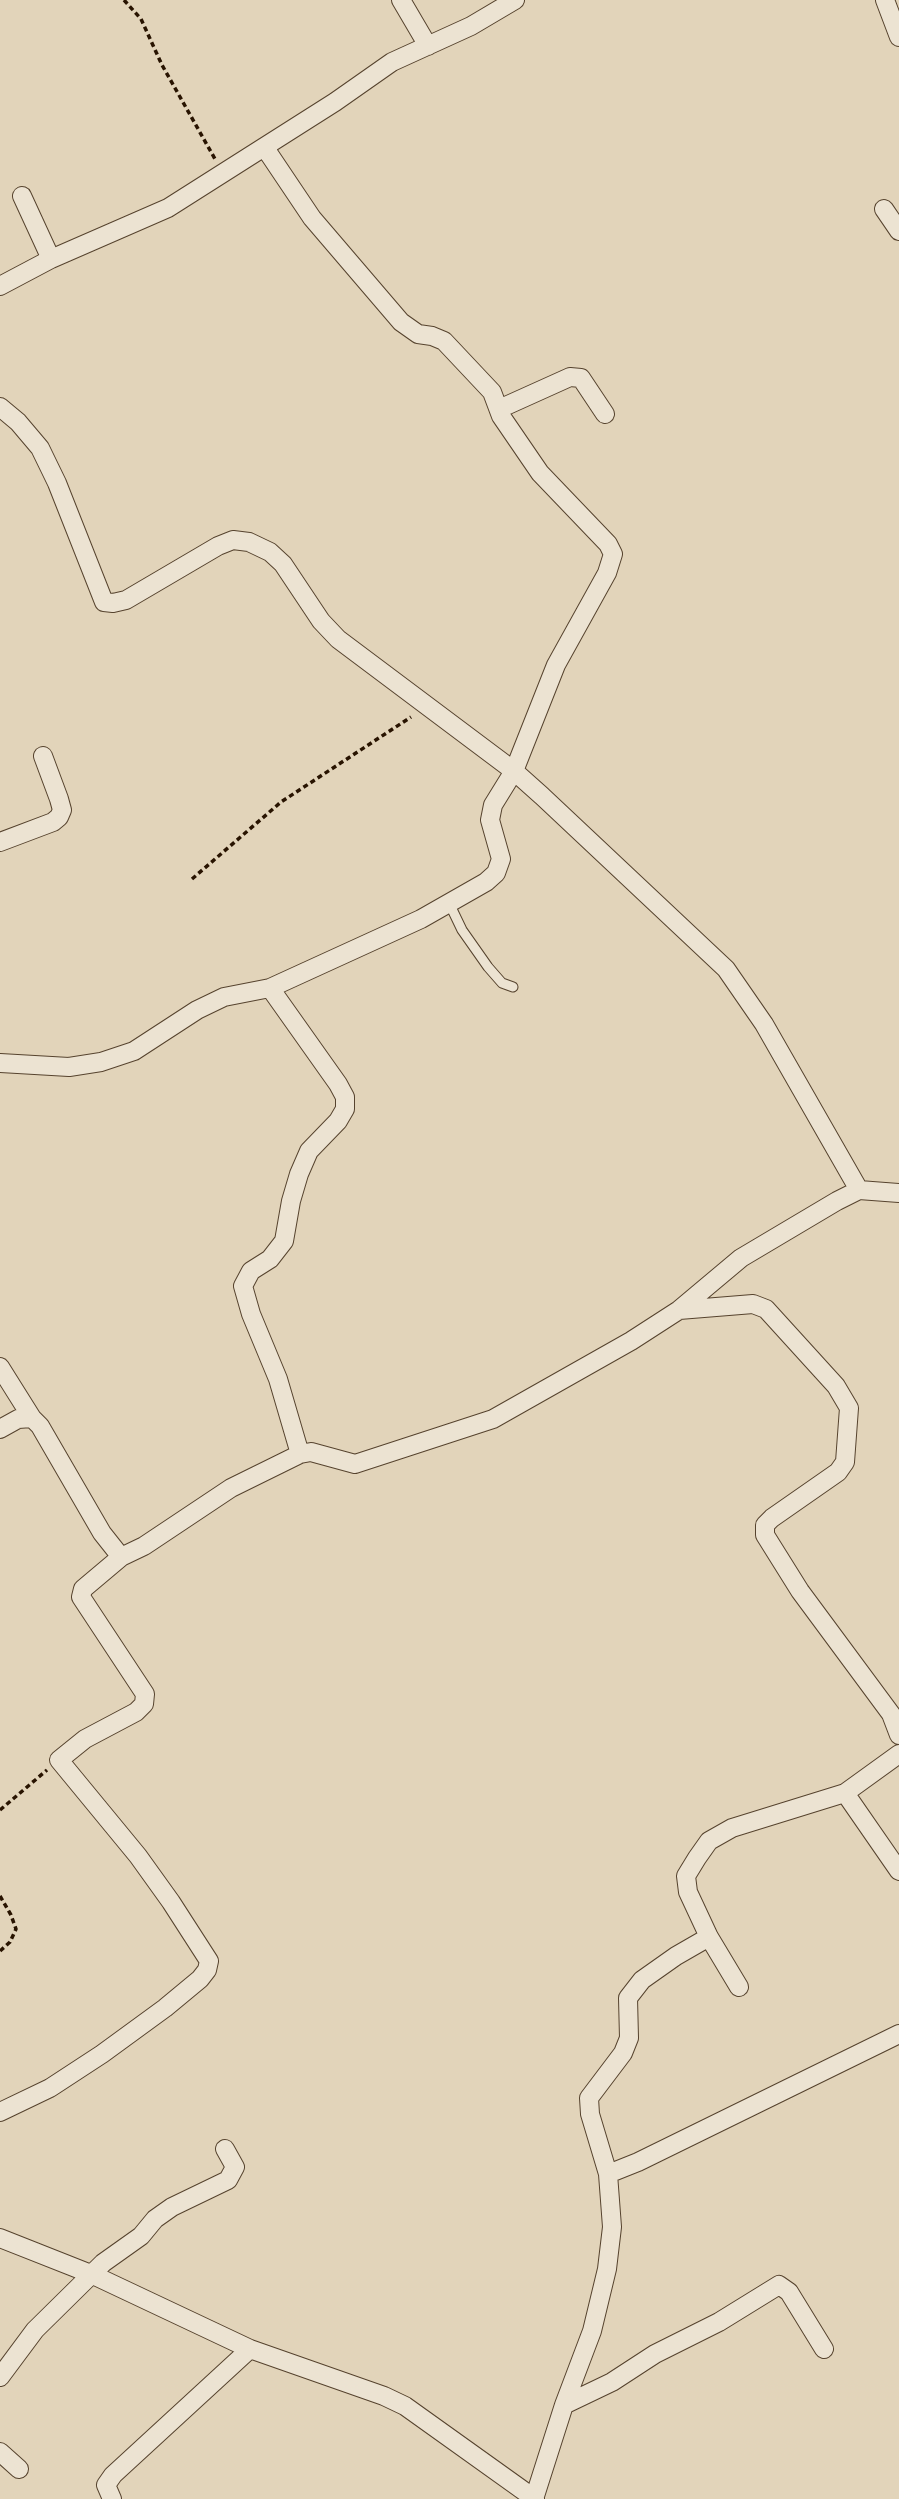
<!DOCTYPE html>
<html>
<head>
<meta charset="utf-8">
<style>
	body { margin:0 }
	canvas { display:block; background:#e2d4ba }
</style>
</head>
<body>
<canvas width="899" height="2499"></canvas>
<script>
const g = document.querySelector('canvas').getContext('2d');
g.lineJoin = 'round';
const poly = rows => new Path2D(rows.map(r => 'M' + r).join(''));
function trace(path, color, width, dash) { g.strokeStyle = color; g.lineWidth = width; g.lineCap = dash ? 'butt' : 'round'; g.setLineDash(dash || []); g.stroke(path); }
const path = poly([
	[124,0,141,19,162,65,215,159],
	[192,879,281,802,411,717],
	[0,1810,47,1770],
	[0,1896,11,1915,16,1929,10,1942,0,1951]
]);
const lane = poly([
	[450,905,462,930,488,967,502,983,513,987]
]);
const street = poly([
	[401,0,428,46],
	[885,0,899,37],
	[22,196,51,259],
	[884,209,899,231],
	[0,286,51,259,168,208,335,102,392,62,471,26,515,0],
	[0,407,18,422,40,448,57,483,104,602,113,603,126,600,218,546,233,540,249,542,270,552,283,564,321,621,338,639,514,771,542,796,726,969,764,1024,859,1190],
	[499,409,570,377,581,378,605,414],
	[0,842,53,822,59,817,62,810,59,799,43,756],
	[270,988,338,1084,345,1097,345,1109,338,1121,309,1151,299,1174,291,1201,284,1241,270,1259,251,1271,243,1286,251,1314,278,1379,300,1454],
	[0,1063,69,1067,101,1062,134,1051,197,1010,224,997,270,988,421,919,486,882,496,873,501,859,490,820,493,805,514,771,556,665,607,573,613,554,608,544,540,473,501,416,492,392,444,341,432,336,418,334,401,322,312,218,265,148],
	[679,1310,753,1304,766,1309,836,1386,849,1408,845,1462,838,1472,772,1518,765,1525,765,1535,800,1591,891,1714,899,1735],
	[0,1367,32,1418],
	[0,1429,18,1419,32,1418,40,1426,102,1533,121,1557,144,1546,231,1488,300,1454,311,1452,355,1464,493,1419,631,1341,679,1310,741,1258,837,1201,859,1190,899,1193],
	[845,1793,899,1871],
	[739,1987,709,1937,688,1892,686,1876,697,1858,709,1841,732,1828,845,1793,899,1754],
	[0,2112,50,2088,102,2054,165,2008,200,1979,207,1970,209,1961,171,1902,138,1856,59,1760,85,1739,136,1712,144,1704,145,1694,81,1597,83,1589,121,1557],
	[608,2174,590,2114,589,2098,623,2053,629,2038,628,1998,642,1980,676,1956,709,1937],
	[0,2238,91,2274,250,2349,384,2396,405,2406,535,2499],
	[0,2377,35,2330,103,2263,141,2236,155,2219,172,2207,228,2180,235,2167,225,2149],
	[564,2405,612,2382,655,2354,719,2322,779,2285,789,2292,824,2349],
	[0,2452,19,2469],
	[112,2499,106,2485,113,2475,250,2349],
	[534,2499,564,2405,592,2331,607,2269,612,2227,608,2174,638,2162,899,2034]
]);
trace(lane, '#56432e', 11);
trace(street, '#56432e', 20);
trace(path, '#281300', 3.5, [5, 3.5]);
trace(lane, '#ece3d2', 9);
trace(street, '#ece3d2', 18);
</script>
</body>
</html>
